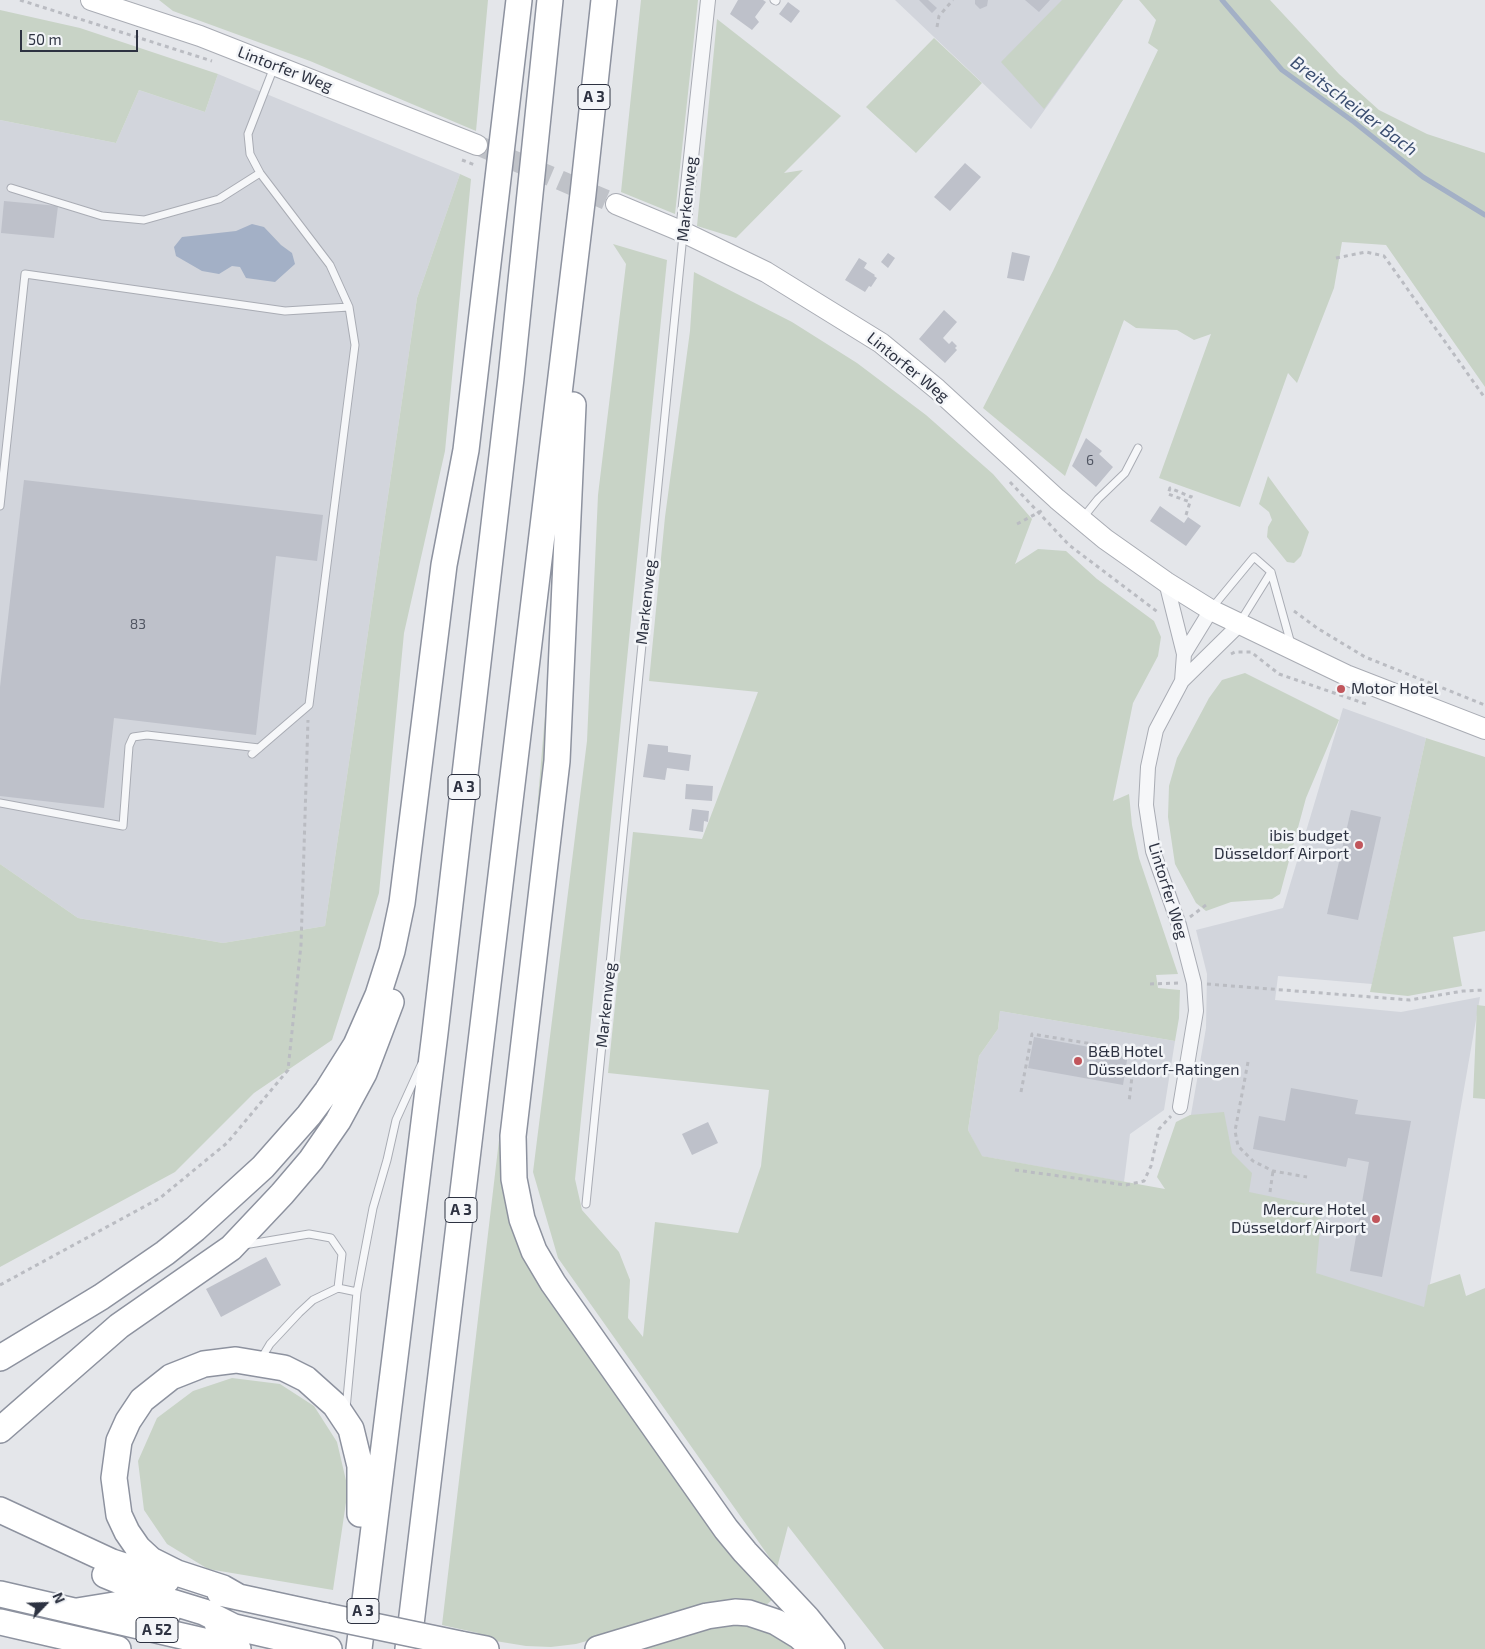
<!DOCTYPE html>
<html>
<head>
<meta charset="utf-8">
<style>
	body { margin:0 }
	#map { position:relative; width:1485px; height:1649px; overflow:hidden; background:#e4e6ea; font-family:"Exo 2",sans-serif }
	canvas { display:block }
	.north { position:absolute; left:20px; top:1579px; width:50px; height:50px; -webkit-text-stroke:4px #f3f5f8; paint-order:stroke; rotate:66deg; font-size:14px; font-weight:700; line-height:20px; text-align:center; color:#2d3241 }
	.north::after { content:''; display:block; margin:auto; width:18px; height:22px; background:#2d3241; clip-path:polygon(50% 0,100% 100%,50% 72%,0 100%) }
	.scale { position:absolute; left:20px; top:30px; width:118px; height:22px; box-sizing:border-box; border:2px solid #2d3241; border-top:0; padding-left:6px; font-size:15px; line-height:18px; white-space:nowrap; color:#2d3241; -webkit-text-stroke:4px #f3f5f8; paint-order:stroke }
</style>
</head>
<body>
<div id="map">
<canvas width="1485" height="1649"></canvas>
<div class="north">N</div>
<div class="scale">50 m</div>
</div>
<script>
const g = document.querySelector('canvas').getContext('2d');
g.lineJoin = 'round';
function fillPath(path, color) { g.fillStyle = color; g.fill(path, 'evenodd'); }
const poly = rows => new Path2D(rows.map(r => 'M' + r).join(''));
function trace(path, color, width, dash) { g.strokeStyle = color; g.lineWidth = width; g.lineCap = dash ? 'butt' : 'round'; g.setLineDash(dash || []); g.stroke(path); }
function write(font, color, halo, rows, align = 'center') {
  g.font = font + ' "Exo 2",sans-serif'; g.lineWidth = 5; g.setLineDash([]); g.textBaseline = 'middle'; g.strokeStyle = halo; g.fillStyle = color; for (const [text, x, y, turn = 0] of rows) {
    g.save(); g.translate(x, y); g.rotate((+turn || 0) * Math.PI / 180); g.textAlign = isNaN(turn) ? turn : align; if (halo) g.strokeText(text, 0, 0); g.fillText(text, 0, 0); g.restore();
  }
}
const built = poly([
	[895,0,1123,0,1031,129],
	[218,74,460,174,417,298,325,926,223,943,78,918,0,864,0,120,116,143,139,90,205,112],
	[1343,708,1426,738,1372,984,1278,976,1275,1000,1401,1012,1480,997,1423,1324,1163,1276,1206,1028,1207,974,1196,930,1283,908],
	[1000,1011,1175,1041,1164,1110,1130,1134,1124,1182,981,1156,968,1130,979,1056,998,1029]
]);
const green = poly([
	[159,0,488,0,476,131,310,61,173,11],
	[641,0,698,0,675,214,621,192],
	[1062,0,1123,0,1044,109,1001,62],
	[1139,0,1270,0,1339,74,1379,110,1427,134,1485,153,1485,387,1386,245,1342,242,1334,288,1297,383,1288,373,1240,507,1159,478,1211,334,1194,340,1177,330,1136,328,1124,320,1065,476,983,408,1053,271,1158,50,1148,43,1156,20],
	[0,10,80,28,218,74,205,112,139,90,116,143,0,120],
	[717,19,841,116,784,173,803,170,736,238,697,226],
	[934,38,982,83,916,153,866,107],
	[460,174,471,179,445,451,404,633,379,893,332,1040,254,1093,175,1172,0,1267,0,864,78,918,223,943,325,926,417,298],
	[613,244,667,260,575,1179,582,1210,619,1252,630,1280,628,1318,643,1337,655,1222,738,1233,761,1166,769,1090,608,1073,633,832,702,839,758,692,649,681,665,517,690,331,694,272,792,322,857,363,926,415,993,474,1032,519,1015,564,1038,549,1066,551,1097,579,1154,621,1161,637,1158,656,1133,703,1113,801,1129,794,1132,825,1139,858,1178,974,1156,975,1158,988,1180,990,1179,1018,1175,1041,1000,1011,998,1029,979,1056,968,1130,982,1156,1165,1189,1157,1177,1176,1122,1190,1115,1224,1112,1232,1153,1252,1173,1249,1192,1322,1207,1316,1273,1424,1307,1428,1285,1460,1274,1466,1296,1485,1288,1485,1649,884,1649,788,1526,777,1568,558,1258,533,1172,587,741,598,495,626,264],
	[1268,476,1309,532,1301,556,1294,563,1287,562,1267,537,1268,527,1272,520,1269,512,1259,504],
	[553,620,559,621,509,1181,626,1396,772,1600,765,1606,738,1600,722,1600,612,1634,576,1644,551,1647,526,1646,477,1638,478,1633,442,1625,535,834],
	[1245,673,1339,720,1306,798,1280,894,1272,899,1231,902,1206,911,1196,903,1175,864,1168,817,1169,786,1177,758,1209,698,1222,680],
	[1426,738,1485,757,1485,931,1453,937,1462,986,1408,996,1370,992],
	[1477,1005,1485,1006,1485,1099,1473,1098],
	[232,1378,280,1384,314,1406,337,1442,348,1489,333,1590,208,1569,167,1544,144,1510,138,1461,157,1418,193,1391],
	[738,1623,770,1631,797,1649,627,1649,680,1633]
]);
const water = poly([
	[252,224,264,227,281,245,292,253,295,264,275,282,246,278,240,267,232,266,219,274,202,271,176,256,174,247,182,237,236,231]
]);
const stream = poly([
	[1222,0,1282,70,1354,122,1423,177,1485,215]
]);
const building = poly([
	[738,0,763,0,766,2,755,17,759,22,752,30,730,14],
	[919,0,928,0,937,8,932,13],
	[975,0,988,0,987,6,980,9,975,4],
	[1025,0,1050,0,1039,12],
	[788,2,800,11,791,23,779,14],
	[965,163,981,177,950,211,934,197],
	[4,201,58,206,54,238,1,233],
	[1012,252,1030,256,1024,281,1007,278],
	[888,253,895,258,888,268,881,262],
	[859,258,867,263,864,268,875,275,874,276,877,278,871,287,869,286,865,292,845,280],
	[944,310,957,322,943,338,949,344,952,341,957,346,955,348,957,350,945,363,919,339],
	[1086,438,1102,451,1099,454,1113,467,1096,487,1072,466],
	[24,480,323,515,317,561,276,556,256,735,114,718,104,808,0,796,0,687],
	[1160,506,1184,523,1188,517,1201,526,1186,546,1150,521],
	[648,744,668,746,668,752,691,755,689,771,667,768,665,780,643,777],
	[686,784,713,786,712,801,685,799],
	[692,809,709,811,708,822,704,821,703,832,689,830],
	[1351,810,1381,817,1358,920,1327,914],
	[1034,1037,1128,1054,1123,1085,1028,1068],
	[1291,1088,1358,1100,1355,1114,1411,1121,1382,1277,1350,1271,1369,1162,1348,1158,1346,1167,1253,1149,1259,1116,1285,1121],
	[708,1122,718,1143,692,1155,682,1134],
	[266,1257,281,1285,221,1317,206,1289]
]);
const secondaryTunnel = poly([
	[477,145,616,204]
]);
const path = poly([
	[20,0,212,61],
	[937,27,939,16,953,0],
	[462,160,475,165],
	[1336,258,1366,252,1384,256,1485,398],
	[1010,482,1069,545,1159,613],
	[1186,515,1190,502,1168,494,1170,488,1191,497,1193,492],
	[1017,524,1045,509],
	[1294,611,1317,628,1365,657,1485,705],
	[1231,654,1235,652,1251,652,1279,674,1369,705],
	[1190,917,1206,905],
	[1150,984,1181,983],
	[1207,984,1410,1000,1463,991,1485,990],
	[1248,1062,1235,1131,1238,1146,1253,1161,1273,1171,1307,1177],
	[1021,1092,1032,1034,1135,1051,1129,1102],
	[1015,1170,1126,1185,1144,1181,1151,1166,1159,1129,1171,1116],
	[1270,1192,1273,1171],
	[0,1285,160,1198,227,1143,288,1070,301,945,308,720]
]);
const service = poly([
	[774,0,776,1],
	[11,188,102,216,144,220,219,199,260,173],
	[0,506,25,274,285,311,349,307,330,265,260,173,250,154,248,134,274,67],
	[1082,519,1098,499,1125,473,1138,448],
	[1211,609,1254,557,1271,572,1291,644],
	[1240,622,1271,572],
	[252,754,309,705,355,345,349,307],
	[0,803,123,826,129,746,133,737,147,735,259,748],
	[586,1204,683,235],
	[244,1245,309,1234,331,1238,342,1254,338,1288,313,1300,299,1313,270,1344,261,1359],
	[338,1288,357,1292],
	[346,1409,357,1292,373,1208,387,1160,396,1120,421,1065]
]);
const minor = poly([
	[683,232,708,0],
	[1166,582,1184,654],
	[1182,681,1184,654,1211,610],
	[1180,1107,1196,1011,1194,983,1179,925,1153,851,1146,805,1148,767,1156,730,1182,681,1239,625]
]);
const secondary = poly([
	[91,0,200,36,477,145],
	[616,204,683,232,766,272,881,343,937,389,1057,499,1105,539,1166,582,1211,610,1346,675,1485,729]
]);
const motorway = poly([
	[573,405,557,761,513,1136,514,1179,522,1219,534,1251,553,1283,726,1529,745,1552,807,1618,832,1649],
	[0,1358,101,1297,165,1253,195,1229,263,1167,309,1115,327,1091,356,1045,378,995,392,951,402,903,444,565,466,450,519,0],
	[0,1430,119,1326,231,1248,282,1194,311,1160,338,1121,364,1073,391,1002],
	[0,1510,112,1562,167,1580],
	[105,1575,168,1601,204,1612,232,1626],
	[220,1593,326,1616],
	[0,1594,238,1649],
	[237,1596,223,1588,177,1573,151,1560,138,1548,127,1532,119,1515,114,1478,119,1441,128,1421,142,1400,171,1377,204,1364,236,1360,284,1368,306,1379,335,1405,351,1429,360,1466,360,1514],
	[77,1611,114,1605,168,1613],
	[0,1622,118,1649],
	[217,1623,329,1649],
	[460,1644,486,1649],
	[359,1649,435,1033,511,378,550,0],
	[408,1649,583,194,604,0],
	[598,1649,707,1616,735,1612,749,1613,776,1622,799,1636,813,1649]
]);
const motorwayBridge = poly([
	[326,1616,460,1644]
]);
const markers = [
	[1341,689,5,"#c1565c"],
	[1359,845,5,"#c1565c"],
	[1078,1061,5,"#c1565c"],
	[1376,1219,5,"#c1565c"]
];
const numberNames = [
	["6",1090,460],
	["83",138,624]
];
const shields = [
	[594,97,32],
	[464,787,32],
	[461,1210,32],
	[363,1611,32],
	[157,1630,42]
];
const shieldNames = [
	["A 3",594,97],
	["A 3",464,787],
	["A 3",461,1210],
	["A 3",363,1611],
	["A 52",157,1630]
];
const streetNames = [
	["Lintorfer Weg",285,69,21],
	["Markenweg",687,199,-84],
	["Lintorfer Weg",908,367,39],
	["Markenweg",646,602,-84],
	["Lintorfer Weg",1168,891,73],
	["Markenweg",606,1005,-84]
];
const poiNames = [
	["Motor Hotel",1351,689],
	["ibis budget",1349,836,"right"],
	["Düsseldorf Airport",1349,854,"right"],
	["B&B Hotel",1088,1052],
	["Düsseldorf-Ratingen",1088,1070],
	["Mercure Hotel",1366,1210,"right"],
	["Düsseldorf Airport",1366,1228,"right"]
];
const waterNames = [
	["Breitscheider Bach",1354,106,37]
];
fillPath(built, '#d2d5dc');
fillPath(green, '#c8d3c6');
fillPath(water, '#a3b0c6');
trace(stream, '#a3b0c6', 5);
fillPath(building, '#bec1ca');
trace(secondaryTunnel, '#bfc2c8', 20, [20, 10]);
trace(service, '#a9acb4', 9);
trace(minor, '#a9acb4', 16);
trace(secondary, '#a9acb4', 22);
trace(motorway, '#8d929f', 28);
trace(path, '#babcc2', 3, [4, 4]);
trace(service, '#f6f7f9', 7);
trace(minor, '#f6f7f9', 14);
trace(secondary, '#fff', 20);
trace(motorway, '#fff', 25);
trace(motorwayBridge, '#8d929f', 28, []);
trace(motorwayBridge, '#fff', 25);
for (const [x, y, r, color] of markers) { const dot = new Path2D(); dot.arc(x, y, r, 0, 2 * Math.PI); g.fillStyle = color; g.fill(dot); trace(dot, '#f3f5f8', 2); }
write('14px', '#515663', null, numberNames);
for (const [x, y, w] of shields) { const box = new Path2D(); box.roundRect(x - w / 2, y - 12.5, w, 25, 4); g.fillStyle = '#f3f5f8'; g.fill(box); trace(box, '#2d3241', 1); }
write('bold 15px', '#2d3241', null, shieldNames);
write('16px', '#2d3241', '#f3f5f8', streetNames);
write('16px', '#2d3241', '#f3f5f8', poiNames, 'left');
write('italic 18px', '#3b4e71', '#f3f5f8', waterNames);
</script>
</body>
</html>
